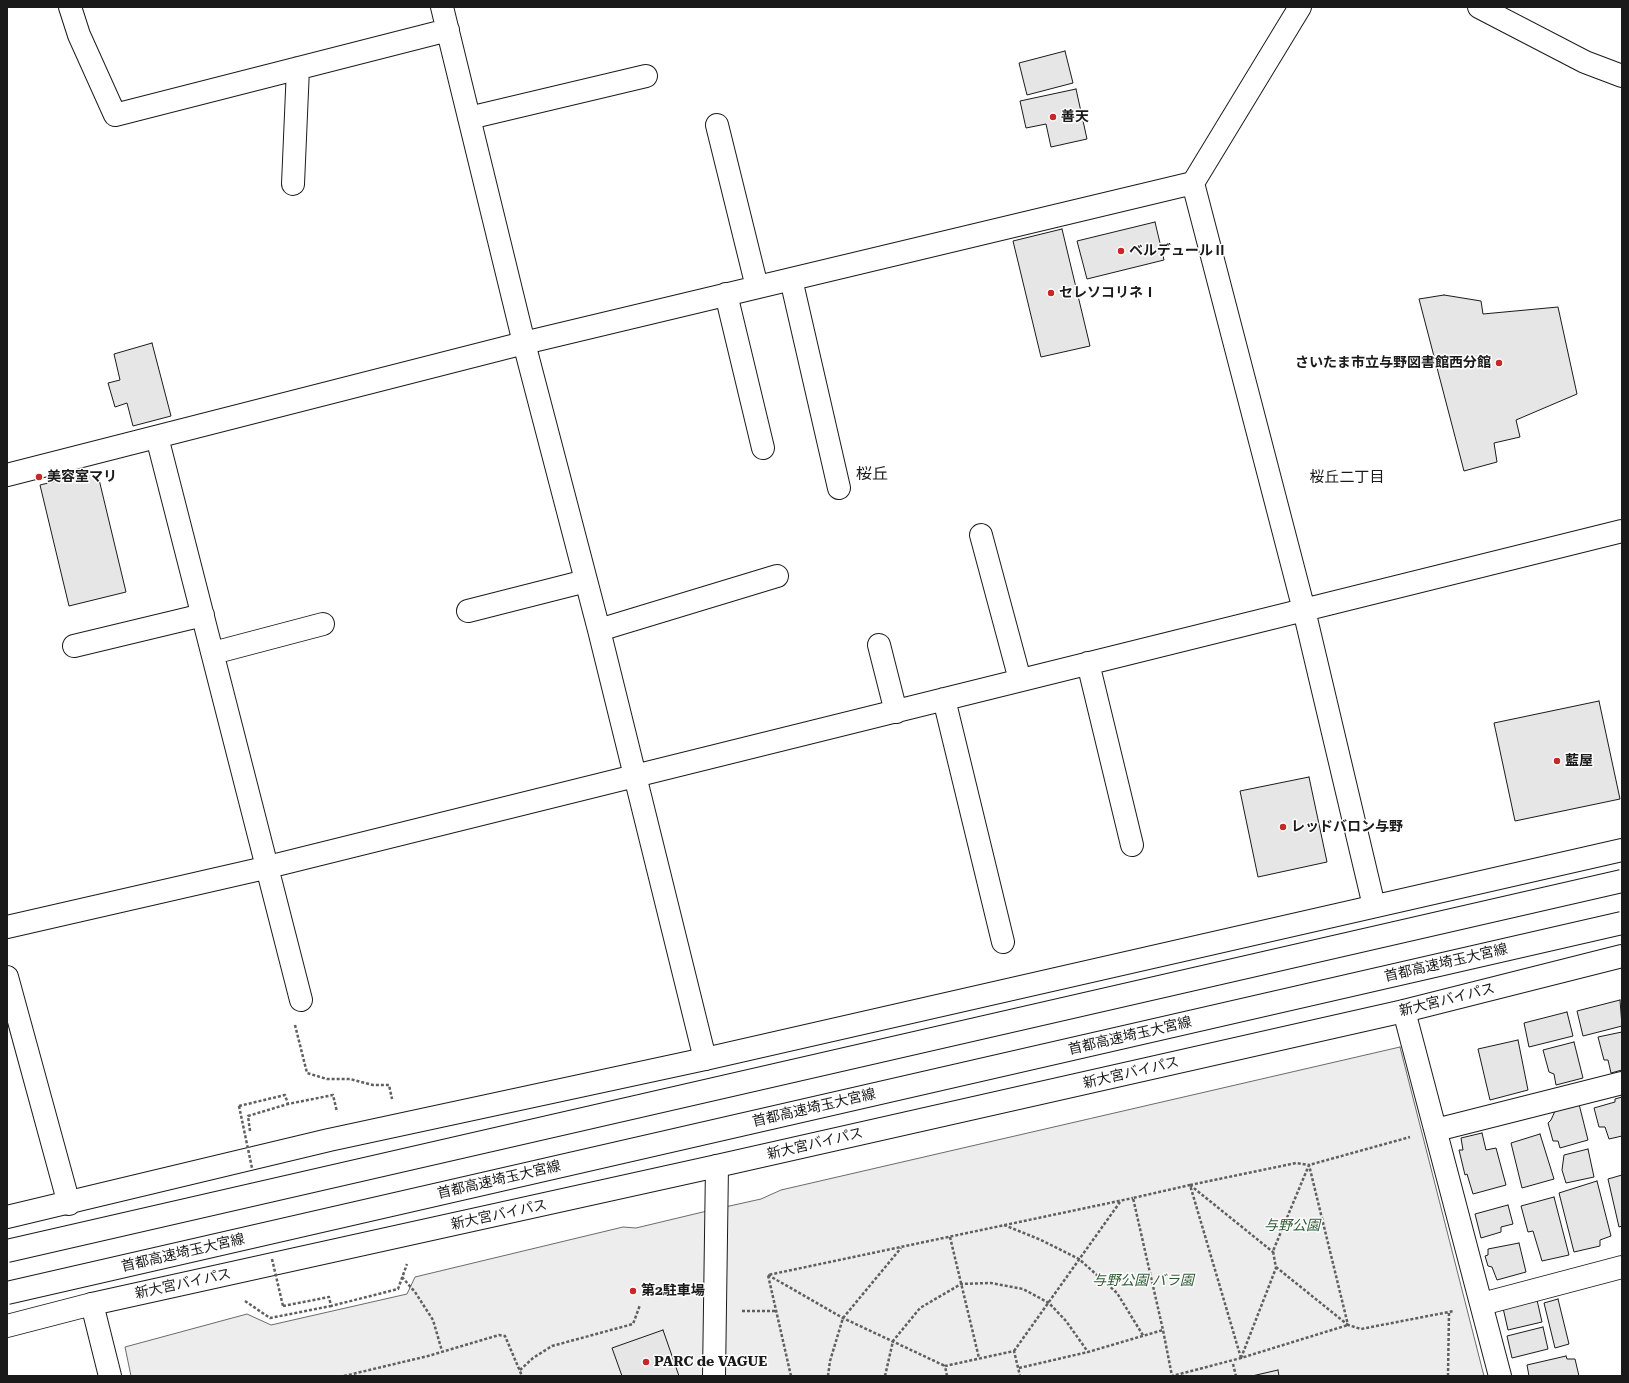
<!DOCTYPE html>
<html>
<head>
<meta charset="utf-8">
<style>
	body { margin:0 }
	#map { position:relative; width:1629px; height:1383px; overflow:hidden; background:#fff; font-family:"Roboto Serif",serif }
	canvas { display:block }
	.frame { position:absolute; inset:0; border:8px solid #1a1a1a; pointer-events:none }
</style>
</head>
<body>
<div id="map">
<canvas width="1629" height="1383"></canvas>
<div class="frame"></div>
</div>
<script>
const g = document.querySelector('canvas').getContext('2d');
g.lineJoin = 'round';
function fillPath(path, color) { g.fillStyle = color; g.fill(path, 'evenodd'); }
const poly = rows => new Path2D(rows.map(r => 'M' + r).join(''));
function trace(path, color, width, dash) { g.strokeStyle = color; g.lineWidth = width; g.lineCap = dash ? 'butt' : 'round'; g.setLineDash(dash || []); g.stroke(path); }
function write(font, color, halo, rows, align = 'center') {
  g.font = font + ' "Roboto Serif","Noto Sans JP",serif'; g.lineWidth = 3; g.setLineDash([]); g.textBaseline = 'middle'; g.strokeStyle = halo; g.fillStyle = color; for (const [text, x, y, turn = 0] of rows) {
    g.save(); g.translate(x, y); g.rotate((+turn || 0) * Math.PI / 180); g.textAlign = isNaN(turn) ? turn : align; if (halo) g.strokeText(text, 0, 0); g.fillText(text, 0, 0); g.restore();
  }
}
const built = poly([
	[1400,1047,1484,1376,131,1376,125,1347,247,1314,271,1325,407,1294,415,1277,623,1227,636,1228,707,1211,761,1199,781,1190,1400,1047]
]);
const building = poly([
	[1065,51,1073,83,1027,95,1019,63,1065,51],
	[1076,89,1087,139,1051,147,1046,124,1026,128,1020,101,1076,89],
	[1155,222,1164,260,1087,279,1077,241,1155,222],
	[1062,229,1090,346,1041,357,1013,241,1062,229],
	[1444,295,1481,301,1483,314,1558,307,1577,394,1516,420,1520,437,1494,443,1497,462,1464,471,1419,299,1444,295],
	[152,343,171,416,133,426,127,403,115,407,108,383,120,380,114,354,152,343],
	[97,471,126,592,69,606,40,485,97,471],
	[1599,701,1620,799,1515,821,1494,723,1599,701],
	[1309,777,1327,862,1258,877,1240,791,1309,777],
	[1620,1000,1622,1026,1583,1036,1577,1011,1620,1000],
	[1567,1012,1573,1036,1529,1047,1524,1023,1567,1012],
	[1622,1032,1622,1070,1611,1073,1608,1060,1604,1060,1598,1037,1622,1032],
	[1518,1040,1528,1090,1490,1100,1478,1049,1518,1040],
	[1574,1042,1583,1078,1556,1085,1554,1074,1549,1072,1543,1050,1574,1042],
	[1622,1097,1622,1136,1609,1139,1605,1127,1599,1127,1594,1108,1615,1102,1615,1099,1622,1097],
	[1579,1104,1588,1140,1560,1148,1558,1141,1553,1141,1548,1123,1551,1120,1555,1111,1579,1104],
	[1482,1133,1486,1150,1496,1148,1506,1185,1473,1194,1467,1174,1465,1175,1459,1150,1463,1150,1461,1138,1482,1133],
	[1540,1134,1554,1179,1522,1188,1511,1143,1540,1134],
	[1588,1149,1594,1177,1566,1183,1562,1170,1564,1155,1588,1149],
	[1622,1175,1622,1226,1619,1227,1608,1179,1622,1175],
	[1597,1181,1611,1236,1600,1240,1600,1246,1574,1252,1559,1193,1597,1181],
	[1554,1197,1569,1255,1542,1261,1533,1231,1528,1232,1521,1206,1554,1197],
	[1508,1205,1513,1224,1501,1227,1501,1232,1481,1238,1475,1214,1508,1205],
	[1519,1243,1526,1272,1497,1280,1492,1267,1488,1266,1485,1256,1488,1255,1488,1249,1519,1243],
	[1558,1299,1569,1344,1555,1348,1544,1303,1558,1299],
	[1537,1300,1542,1322,1508,1330,1503,1308,1537,1300],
	[1543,1327,1548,1349,1512,1358,1507,1336,1543,1327],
	[663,1330,679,1376,622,1376,612,1348,663,1330],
	[1566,1356,1567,1359,1575,1359,1579,1376,1529,1376,1527,1365,1566,1356],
	[1278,1370,1279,1376,1252,1376,1278,1370]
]);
const path = poly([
	[295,1025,307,1073,327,1079,350,1079,373,1085,389,1085,392,1099],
	[239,1106,285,1095,288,1104,333,1095,337,1112],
	[250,1131,248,1116,288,1104],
	[1190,1185,1296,1163,1309,1165,1348,1325,1361,1329,1454,1311],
	[1190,1185,1273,1252],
	[1004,1225,1041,1240,1079,1259,1117,1293,1144,1337],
	[950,1237,979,1358],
	[1276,1267,1348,1325],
	[768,1275,843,1318,945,1366],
	[402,1277,415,1292,433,1320,442,1351],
	[245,1301,270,1318,331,1306],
	[283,1306,329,1297,331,1306,398,1289,407,1264],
	[742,1311,777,1311],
	[1014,1351,1120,1202],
	[1241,1358,1190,1185,1133,1198,1163,1330,1172,1376,1241,1358,1348,1325],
	[1241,1358,1276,1268,1273,1251,1309,1165,1410,1137],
	[1233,1364,1236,1376],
	[1019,1368,1088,1352,1163,1330],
	[520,1370,533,1358,552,1346,633,1324,640,1305],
	[344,1376,428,1356,499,1335,505,1336,522,1376],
	[791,1376,768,1275,1133,1198],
	[828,1376,830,1361,843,1318,901,1248],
	[885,1376,893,1341,920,1308,961,1284,991,1283,1023,1289,1049,1303,1066,1321,1088,1352],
	[947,1376,945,1366,1014,1351,1020,1376],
	[1448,1376,1449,1312]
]);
const minor = poly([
	[70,7,79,35,115,115,448,30],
	[442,7,524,343,599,630,705,1059],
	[1300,7,1193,183,1304,610,1374,906],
	[1479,7,1585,62,1622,76],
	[469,118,646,76],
	[717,125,757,287],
	[293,184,298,68],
	[791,279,839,488],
	[726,294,763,448],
	[157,437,301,1000],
	[7,475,524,343,1193,183],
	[981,535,1020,680],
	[468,611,586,581],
	[599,630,777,576],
	[879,645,896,712],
	[74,646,203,615],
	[213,653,323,624],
	[1088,663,1132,845],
	[944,699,1003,942],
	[7,927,256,870,1622,531],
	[7,977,69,1204],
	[1404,1011,1500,1376],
	[1436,1130,1622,1083],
	[92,1304,110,1376],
	[1482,1304,1622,1267],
	[714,1376,717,1166]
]);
const highway = poly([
	[7,1217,329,1140,705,1059,1622,850],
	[7,1326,92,1304,717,1166,1404,1011,1622,956]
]);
const pathBridge = poly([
	[239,1106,252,1168],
	[272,1259,283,1306]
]);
const highwayBridge = poly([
	[7,1251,1622,881],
	[7,1293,1622,923]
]);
const markers = [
	[1053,117,4,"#c62828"],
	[1121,251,4,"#c62828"],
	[1051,293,4,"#c62828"],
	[1499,363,4,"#c62828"],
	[39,477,4,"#c62828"],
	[1557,761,4,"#c62828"],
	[1283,827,4,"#c62828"],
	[633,1291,4,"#c62828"],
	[646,1362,4,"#c62828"]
];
const poiNames = [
	["善天",1061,117],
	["ベルデュールⅡ",1129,251],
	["セレソコリネⅠ",1059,293],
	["さいたま市立与野図書館西分館",1491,363,"right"],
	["美容室マリ",47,477],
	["藍屋",1565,761],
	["レッドバロン与野",1291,827],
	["第2駐車場",641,1291],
	["PARC de VAGUE",654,1362]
];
const streetNames = [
	["首都高速埼玉大宮線",1446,963,-13],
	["新大宮バイパス",1447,1000,-14],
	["首都高速埼玉大宮線",1130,1036,-13],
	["新大宮バイパス",1131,1073,-13],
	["首都高速埼玉大宮線",814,1108,-13],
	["新大宮バイパス",815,1144,-13],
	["首都高速埼玉大宮線",499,1180,-13],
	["新大宮バイパス",499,1215,-12],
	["首都高速埼玉大宮線",183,1253,-13],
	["新大宮バイパス",183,1284,-12]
];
const parkNames = [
	["与野公園",1292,1226],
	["与野公園 バラ園",1143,1281]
];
const neighbourhoodNames = [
	["桜丘二丁目",1347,478]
];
const quarterNames = [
	["桜丘",872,474]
];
fillPath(built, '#ededed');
trace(built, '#6a6a6a', 1);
fillPath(building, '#e6e6e6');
trace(building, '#1a1a1a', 1);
trace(minor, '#1a1a1a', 24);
trace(highway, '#1a1a1a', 24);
trace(path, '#5f5f5f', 2.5, [3, 2]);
trace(minor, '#fff', 22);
trace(highway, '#fff', 22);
trace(highwayBridge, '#1a1a1a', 24, []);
trace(pathBridge, '#5f5f5f', 2.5, [3, 2]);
trace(highwayBridge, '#fff', 22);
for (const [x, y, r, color] of markers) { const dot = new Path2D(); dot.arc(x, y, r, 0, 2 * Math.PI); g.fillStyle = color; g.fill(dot); trace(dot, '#fff', 1.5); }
write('bold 14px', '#1a1a1a', '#fff', poiNames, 'left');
write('14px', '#1a1a1a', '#fff', streetNames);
write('italic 14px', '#2b5a34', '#fff', parkNames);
write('15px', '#1a1a1a', '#fff', neighbourhoodNames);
write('16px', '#1a1a1a', '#fff', quarterNames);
</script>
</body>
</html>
